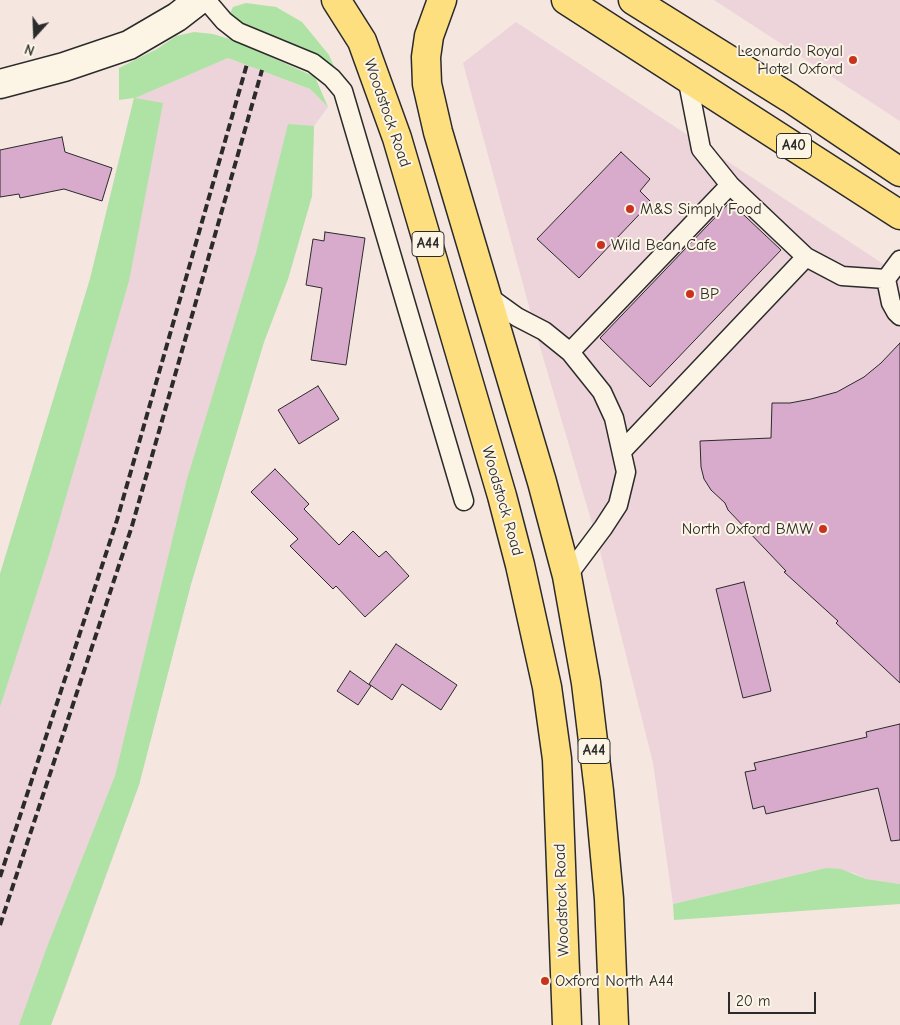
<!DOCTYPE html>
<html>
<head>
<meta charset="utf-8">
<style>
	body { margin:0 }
	#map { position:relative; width:900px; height:1025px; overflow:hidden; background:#f5e6e0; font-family:"Comic Neue",sans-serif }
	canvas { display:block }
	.north { position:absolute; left:10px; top:10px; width:50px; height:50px; -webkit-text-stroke:4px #fcf5e5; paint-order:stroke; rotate:200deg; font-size:14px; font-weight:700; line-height:20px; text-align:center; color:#2b2b2b }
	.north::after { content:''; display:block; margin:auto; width:18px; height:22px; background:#2b2b2b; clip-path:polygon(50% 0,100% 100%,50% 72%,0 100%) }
	.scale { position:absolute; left:728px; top:992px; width:88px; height:22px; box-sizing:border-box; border:2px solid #2b2b2b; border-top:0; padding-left:6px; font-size:15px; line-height:18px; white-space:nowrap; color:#2b2b2b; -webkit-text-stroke:4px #fcf5e5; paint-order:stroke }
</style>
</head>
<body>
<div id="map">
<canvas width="900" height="1025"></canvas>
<div class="north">N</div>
<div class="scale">20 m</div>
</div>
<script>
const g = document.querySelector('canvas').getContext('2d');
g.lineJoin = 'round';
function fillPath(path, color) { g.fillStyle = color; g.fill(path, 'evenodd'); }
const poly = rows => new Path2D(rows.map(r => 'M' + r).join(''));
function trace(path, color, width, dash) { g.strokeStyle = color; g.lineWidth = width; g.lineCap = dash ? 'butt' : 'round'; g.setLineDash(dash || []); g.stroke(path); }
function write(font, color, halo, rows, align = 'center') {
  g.font = font + ' "Comic Neue",sans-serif'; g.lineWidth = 4; g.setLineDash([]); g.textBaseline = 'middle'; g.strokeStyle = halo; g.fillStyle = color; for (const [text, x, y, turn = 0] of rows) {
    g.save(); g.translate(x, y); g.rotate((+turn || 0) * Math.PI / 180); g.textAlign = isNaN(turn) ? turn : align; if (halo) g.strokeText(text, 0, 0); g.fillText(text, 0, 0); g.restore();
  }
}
const built = poly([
	[714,0,900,0,900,121],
	[516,22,900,275,900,884,866,879,854,873,826,868,673,904,653,763,599,547,540,347,463,63],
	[228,58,310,89,328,107,314,126,312,196,288,279,264,342,191,584,139,785,62,997,51,1025,0,1025,0,574,90,279,134,98]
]);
const green = poly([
	[246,3,276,7,302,22,329,55,347,96,334,77,234,27,229,15,233,7],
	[194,32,213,34,236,41,315,77,328,107,310,89,228,58,135,98,163,103,129,281,49,555,0,707,0,574,90,279,134,98,119,100,119,68,157,49,176,36],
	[288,124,314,126,312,196,288,279,264,342,191,584,139,785,51,1025,19,1025,47,947,115,776,187,479,256,253],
	[826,868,841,869,866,879,900,884,900,904,674,920,673,904]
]);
const building = poly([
	[62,137,65,152,112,168,102,201,64,189,20,198,19,194,0,197,0,150,62,137],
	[621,152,650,179,640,191,651,202,579,278,537,239,621,152],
	[730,202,781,250,650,387,600,338,730,202],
	[325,232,365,238,346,365,311,360,322,288,306,285,313,239,324,241,325,232],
	[900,343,900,683,836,623,838,621,784,572,786,571,728,510,725,503,711,490,704,479,701,467,700,441,771,438,772,403,790,403,811,399,837,392,864,377,881,363,900,343],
	[318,386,339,419,299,444,278,410,318,386],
	[275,469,309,504,304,509,339,545,353,531,379,557,386,551,409,576,365,617,336,586,333,589,290,546,298,539,251,492,275,469],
	[744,582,771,691,743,698,716,589,744,582],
	[396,644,457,685,441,710,402,684,392,700,369,684,396,644],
	[350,671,371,686,358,705,337,691,350,671],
	[900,724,900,840,891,841,878,788,766,814,764,806,753,809,745,772,756,770,754,763,867,737,866,732,900,724]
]);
const service = poly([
	[206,0,224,21,238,32,313,63,332,78,343,91,464,501],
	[687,77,701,149,730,185,806,257],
	[900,260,886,279,891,303,896,312,900,316],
	[485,294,517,317,544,331,570,352,602,392,614,418,626,472,618,505,603,528,567,576],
	[570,352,730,185],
	[622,451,806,257,842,276,886,279]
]);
const minor = poly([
	[0,84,64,67,129,45,177,17,199,0]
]);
const trunk = poly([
	[336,0,362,41,397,138,502,496,520,565,547,687,557,759,567,1025],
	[442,0,429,36,426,57,427,84,438,132,542,482,567,576,586,683,599,791,609,899,614,1025],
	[566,0,900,215],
	[633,0,790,98,900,172]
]);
const rail = poly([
	[0,877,117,520,247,64],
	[0,925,132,526,262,70]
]);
const markers = [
	[853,60,5,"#c8321e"],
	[630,209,5,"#c8321e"],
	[601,245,5,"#c8321e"],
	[690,294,5,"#c8321e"],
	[823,529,5,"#c8321e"],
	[545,981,5,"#c8321e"]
];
const shields = [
	[794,146,35],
	[428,244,32],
	[594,751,32]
];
const shieldNames = [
	["A40",794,146],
	["A44",428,244],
	["A44",594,751]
];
const poiNames = [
	["Leonardo Royal",843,51,"right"],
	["Hotel Oxford",843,69,"right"],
	["M&S Simply Food",640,209],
	["Wild Bean Cafe",611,245],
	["BP",700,294],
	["North Oxford BMW",813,529,"right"],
	["Oxford North A44",555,981]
];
const streetNames = [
	["Woodstock Road",387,113,71],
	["Woodstock Road",502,501,74],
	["Woodstock Road",562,900,-92]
];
fillPath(built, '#ecd4da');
fillPath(green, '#aee3a5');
fillPath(building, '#d8aacb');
trace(building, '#2b2b2b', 1);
trace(service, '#2b2b2b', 21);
trace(minor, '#2b2b2b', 31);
trace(trunk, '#2b2b2b', 31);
trace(service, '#fcf5e5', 18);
trace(minor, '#fcf5e5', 28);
trace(trunk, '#fedf80', 28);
trace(rail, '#2b2b2b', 4, [8, 4]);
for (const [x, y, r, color] of markers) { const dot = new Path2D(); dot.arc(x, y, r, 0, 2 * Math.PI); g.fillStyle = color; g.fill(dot); trace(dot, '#fcf5e5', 2); }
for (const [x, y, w] of shields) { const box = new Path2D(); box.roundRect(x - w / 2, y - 12.5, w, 25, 4); g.fillStyle = '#fcf5e5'; g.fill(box); trace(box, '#2b2b2b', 1); }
write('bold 15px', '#2b2b2b', null, shieldNames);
write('16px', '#2b2b2b', '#fcf5e5', poiNames, 'left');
write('16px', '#2b2b2b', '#fcf5e5', streetNames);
</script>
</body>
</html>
